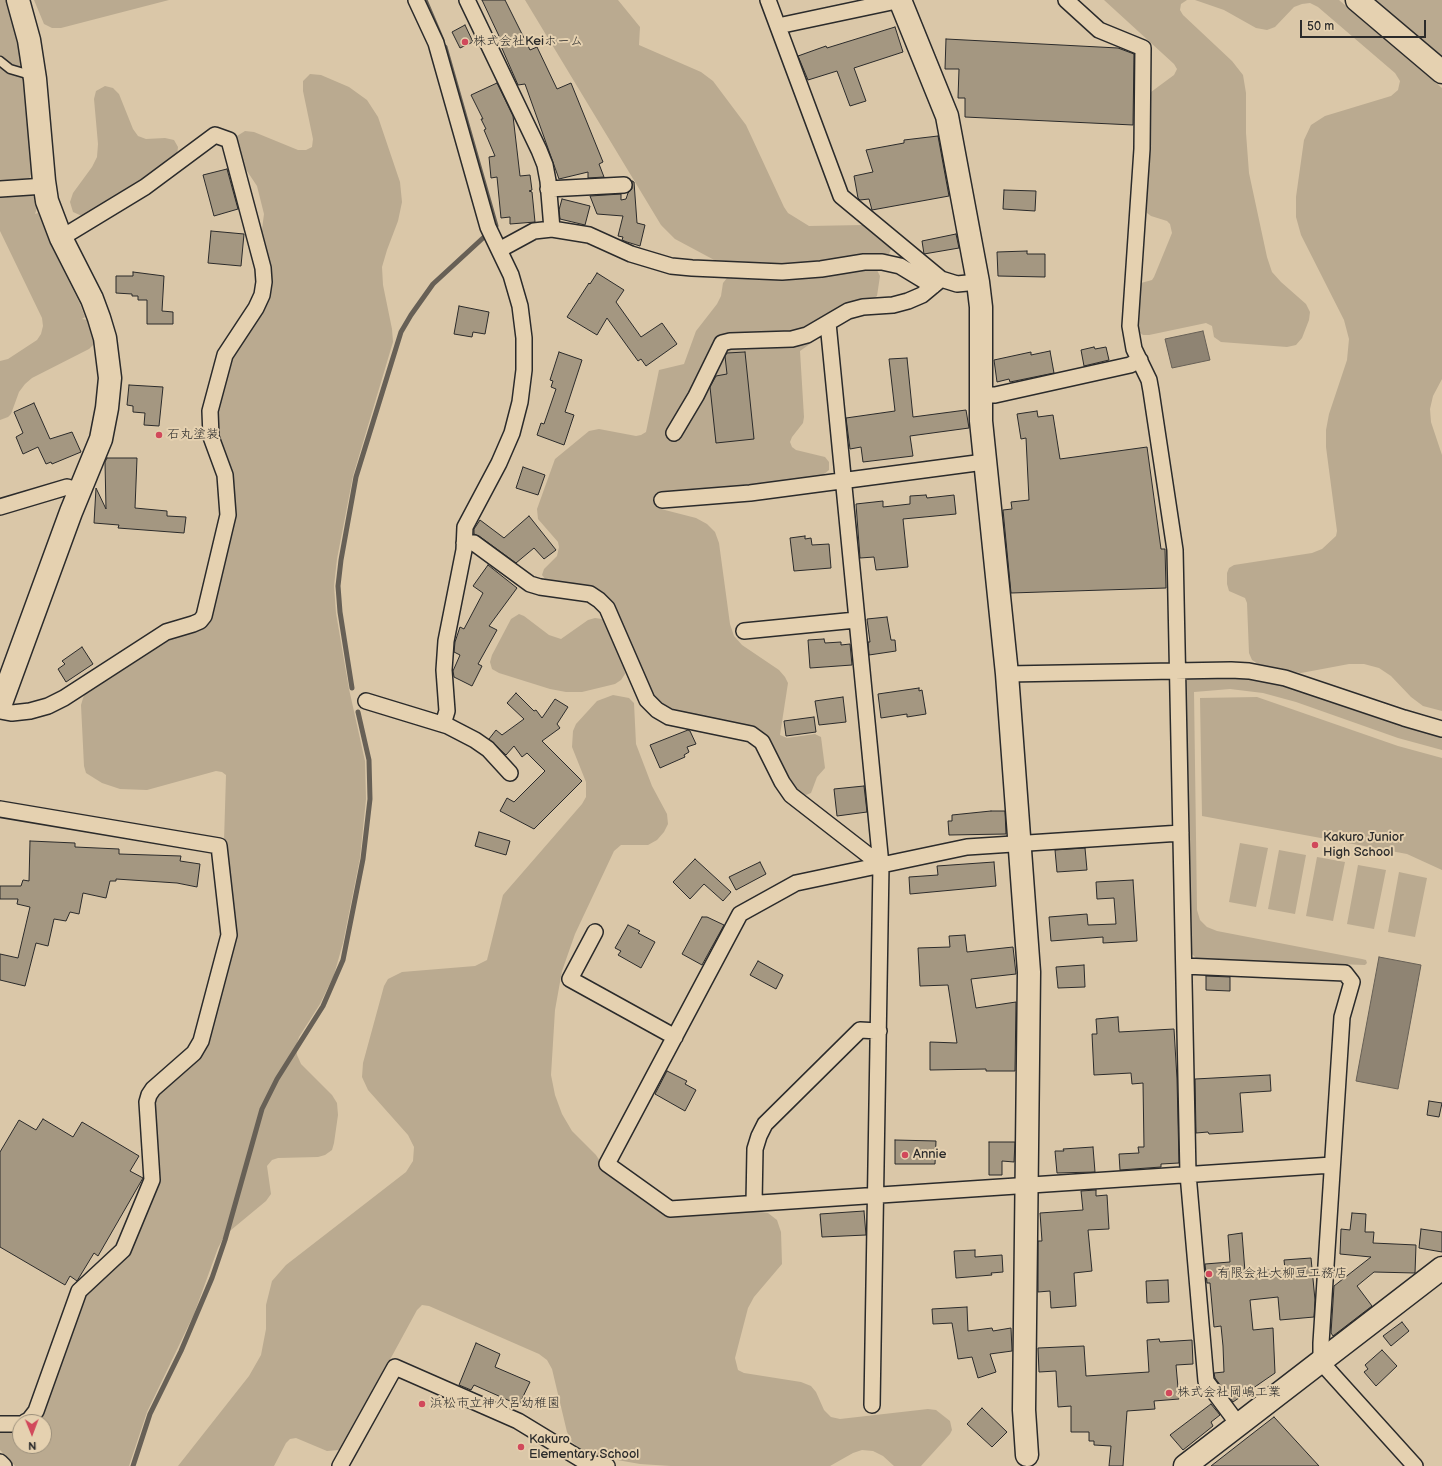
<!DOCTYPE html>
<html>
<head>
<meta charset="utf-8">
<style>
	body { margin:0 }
	#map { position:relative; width:1442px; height:1466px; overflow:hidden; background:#dac7a8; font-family:"Balsamiq Sans",sans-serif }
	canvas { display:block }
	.north { position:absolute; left:12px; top:1414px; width:40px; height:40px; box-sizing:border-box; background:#e5d1b0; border:1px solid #9b8f7b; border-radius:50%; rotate:179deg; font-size:11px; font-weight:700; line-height:16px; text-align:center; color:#2b2b2b }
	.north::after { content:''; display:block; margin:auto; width:14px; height:18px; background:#d1495b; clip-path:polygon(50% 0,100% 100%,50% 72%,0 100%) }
	.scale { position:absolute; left:1300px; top:20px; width:126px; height:18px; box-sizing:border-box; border:2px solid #2b2b2b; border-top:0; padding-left:5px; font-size:12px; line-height:14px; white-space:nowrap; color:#2b2b2b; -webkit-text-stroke:3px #e5d1b0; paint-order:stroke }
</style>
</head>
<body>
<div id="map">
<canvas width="1442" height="1466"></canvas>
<div class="north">N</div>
<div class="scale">50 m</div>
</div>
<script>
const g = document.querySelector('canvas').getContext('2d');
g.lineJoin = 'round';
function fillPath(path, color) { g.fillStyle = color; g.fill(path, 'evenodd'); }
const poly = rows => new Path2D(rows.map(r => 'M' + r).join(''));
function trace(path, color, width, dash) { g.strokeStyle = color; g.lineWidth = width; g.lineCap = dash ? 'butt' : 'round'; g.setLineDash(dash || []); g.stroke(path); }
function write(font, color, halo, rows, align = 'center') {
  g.font = font + ' "Balsamiq Sans","Klee One",sans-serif'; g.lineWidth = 4; g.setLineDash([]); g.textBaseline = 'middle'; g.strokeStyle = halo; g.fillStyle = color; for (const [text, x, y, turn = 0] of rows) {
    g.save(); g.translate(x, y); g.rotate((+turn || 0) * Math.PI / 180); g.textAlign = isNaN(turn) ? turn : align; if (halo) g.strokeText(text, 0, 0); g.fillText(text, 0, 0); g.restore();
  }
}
const green = poly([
	[0,0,6,0,18,42,24,81,32,171,30,177,27,182,0,185],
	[34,0,169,0,61,28,52,28,44,24],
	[525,0,618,0,640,27,639,45,701,72,713,81,746,125,784,207,788,213,809,226,863,225,888,245,891,249,889,254,820,263,782,265,718,262,675,239,661,225],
	[1104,0,1187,0,1181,4,1180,10,1183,15,1232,61,1243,75,1246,93,1246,133,1249,173,1267,257,1272,272,1281,282,1306,304,1310,312,1309,320,1302,338,1296,345,1287,347,1221,342,1214,337,1212,326,1206,323,1149,335,1143,335,1139,332,1140,285,1141,283,1152,280,1154,277,1172,233,1170,224,1167,221,1151,216,1147,213,1146,207,1150,99,1151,92,1174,75,1177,69,1174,64],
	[1195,0,1339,0,1442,88,1442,379,1433,396,1430,409,1431,422,1442,455,1442,711,1423,706,1411,697,1391,676,1379,668,1364,664,1349,664,1301,673,1258,664,1252,660,1249,653,1247,603,1245,598,1229,591,1227,584,1227,573,1229,568,1234,565,1312,553,1322,549,1336,536,1337,531,1326,447,1326,430,1329,414,1347,360,1349,339,1344,320,1301,235,1296,217,1296,197,1304,140,1311,125,1325,116,1391,96,1398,90,1400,81,1395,73,1318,7,1310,3,1302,4,1294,7,1275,27,1267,30,1256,28,1224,10],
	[1374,0,1442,0,1442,57],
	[310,74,321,75,349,87,367,100,378,117,400,182,402,202,398,221,387,250,382,267,383,285,392,329,393,342,353,476,337,559,334,586,336,613,349,689,365,761,366,799,360,858,343,943,334,975,320,1004,299,1037,296,1047,297,1055,301,1064,332,1095,337,1103,338,1115,334,1143,332,1150,325,1155,318,1157,278,1158,272,1160,267,1166,271,1194,266,1201,225,1235,218,1248,194,1314,147,1412,129,1466,15,1466,0,1450,0,1430,20,1431,20,1446,44,1446,44,1422,35,1422,84,1295,128,1254,159,1181,154,1103,158,1092,199,1057,235,935,224,841,226,775,222,772,216,771,147,790,120,789,102,783,86,773,84,766,81,705,84,695,90,688,162,640,195,628,231,529,214,424,226,367,260,310,261,237,264,214,257,186,241,162,236,145,237,136,245,131,254,132,298,150,306,150,312,147,313,139,303,91,303,81],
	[105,86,113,88,119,94,133,129,138,136,146,139,165,138,174,140,178,147,177,155,172,161,92,214,82,216,73,212,70,202,73,193,92,167,97,157,98,144,94,99,96,91],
	[0,193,28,193,34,197,37,208,35,214,38,213,50,243,80,304,85,317,82,319,87,320,89,323,94,340,94,344,89,349,32,378,25,384,19,392,11,414,8,417,0,420,0,361,8,359,37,340,41,334,43,326,42,318,0,231],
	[873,268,877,270,880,276,877,296,800,351,804,417,803,423,792,437,790,442,792,447,796,450,825,457,829,462,829,470,823,475,815,478,656,501,657,506,661,509,696,518,707,524,715,532,719,543,730,624,734,636,742,645,779,670,785,677,788,683,780,735,787,738,815,734,821,737,825,768,817,777,811,793,806,795,796,791,787,779,775,751,672,711,661,705,652,696,617,615,546,580,542,575,544,569,557,556,559,547,558,542,538,519,537,509,555,459,589,431,599,429,636,436,641,435,646,432,659,370,684,364,696,331,717,304,721,296,723,283,727,278],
	[519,614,524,616,549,635,561,639,588,620,595,618,602,619,607,625,624,666,625,674,621,680,615,684,582,692,566,692,550,689,499,673,492,669,490,662,492,655,511,619],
	[1231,677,1283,685,1402,726,1442,737,1442,750,1398,738,1296,702,1263,693,1230,689,1194,692,1197,910,1200,920,1207,927,1217,931,1362,959,1366,960,1367,963,1365,965,1197,959,1191,953,1185,682,1189,678],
	[613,695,629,698,634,703,636,744,652,786,667,814,668,824,664,832,657,840,648,845,621,845,614,851,575,934,562,971,555,1010,551,1075,555,1095,562,1114,572,1131,596,1155,609,1175,667,1216,754,1211,768,1213,777,1220,781,1232,782,1264,754,1297,748,1308,735,1358,738,1370,744,1373,801,1382,811,1386,816,1392,824,1410,831,1417,840,1419,928,1409,936,1410,950,1421,952,1430,950,1434,921,1466,894,1466,883,1456,873,1451,862,1450,853,1453,830,1466,671,1466,640,1464,600,1457,581,1450,572,1442,567,1432,552,1369,547,1360,539,1354,429,1306,422,1305,417,1310,343,1446,339,1450,327,1451,296,1438,290,1439,286,1443,274,1466,178,1466,249,1376,261,1355,266,1329,266,1305,272,1281,286,1265,406,1172,413,1161,414,1147,408,1135,368,1090,362,1077,363,1063,384,986,388,979,402,972,475,966,487,960,503,895,582,804,586,797,586,782,572,747,573,731,576,724,597,701],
	[1257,697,1398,746,1442,758,1442,870,1407,854,1202,816,1200,698],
	[1240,843,1268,848,1256,907,1229,902],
	[1279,850,1306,855,1295,914,1268,909],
	[1317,857,1345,862,1333,921,1306,916],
	[1358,865,1386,870,1374,929,1347,924],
	[1399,872,1427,878,1415,937,1388,932]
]);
const water = poly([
	[1203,331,1210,360,1172,368,1165,339,1203,331],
	[1379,957,1421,965,1398,1089,1356,1081,1379,957]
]);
const stream = poly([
	[425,0,442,40],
	[352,688,340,612,338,586,341,560,356,477,401,332,411,315,433,284,496,226,445,47],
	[133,1466,150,1414,181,1351,212,1278,225,1240,262,1109,277,1079,323,1006,343,960,363,859,370,799,369,760,358,712]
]);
const building = poly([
	[482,0,505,0,530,50,537,47,557,89,571,83,603,162,599,164,604,177,588,178,588,172,559,179,525,84,518,85,497,37,499,36,482,0],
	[465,25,473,42,460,48,452,32,465,25],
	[895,27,903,52,854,68,866,101,850,106,837,71,808,80,798,56,826,46,827,48,895,27],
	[946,39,1118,48,1134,54,1133,125,965,117,965,98,958,98,959,69,945,69,946,39],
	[497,83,513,116,520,176,530,175,532,190,529,191,532,192,535,222,510,224,510,217,501,218,497,177,491,178,489,157,495,156,484,130,486,129,481,119,483,119,471,95,497,83],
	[938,136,949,196,872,210,869,199,860,200,858,198,854,176,873,172,866,150,904,143,904,140,938,136],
	[227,169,238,209,214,216,203,175,227,169],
	[632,181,634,182,637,223,645,225,640,246,627,242,622,240,623,237,618,236,623,216,597,214,590,196,621,194,621,200,626,199,628,193,632,189,632,181],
	[1004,190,1036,191,1035,211,1003,209,1004,190],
	[562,199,590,206,585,225,560,219,559,210,562,199],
	[211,231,244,234,241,266,208,263,211,231],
	[956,234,959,248,924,254,922,241,956,234],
	[1027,251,1027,254,1045,254,1045,277,998,276,997,252,1027,251],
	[133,272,164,276,162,311,173,312,173,324,147,324,147,300,138,300,138,296,132,296,132,294,116,293,116,276,133,276,133,272],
	[597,273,624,290,616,302,641,337,662,323,677,344,646,366,641,359,638,361,607,318,597,335,567,317,589,283,590,284,597,273],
	[459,306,489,312,485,334,473,332,472,337,454,334,459,306],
	[1094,347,1095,349,1106,347,1109,360,1084,366,1081,350,1094,347],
	[1050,351,1054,373,1010,382,1009,379,997,382,994,360,1031,352,1031,355,1050,351],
	[559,352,582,360,565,412,574,415,564,445,537,435,541,423,544,424,556,389,551,387,553,381,550,380,559,352],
	[745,352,754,439,716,443,710,387,716,376,727,374,725,356,727,353,745,352],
	[907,358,913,417,966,410,969,428,910,436,913,456,863,462,861,447,850,449,846,418,895,411,889,359,907,358],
	[129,385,163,387,159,426,144,425,145,413,133,412,133,406,127,405,129,385],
	[34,403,50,439,72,432,81,452,52,464,51,462,46,464,38,447,23,454,16,437,23,433,14,412,34,403],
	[1037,411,1038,417,1053,415,1060,459,1147,447,1161,549,1165,549,1166,588,1011,593,1003,510,1012,509,1011,502,1029,500,1026,438,1021,439,1017,414,1037,411],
	[107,458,137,458,135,508,167,511,167,516,186,517,184,533,118,528,119,525,94,523,96,488,106,509,105,462,107,458],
	[523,467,545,475,538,495,516,488,523,467],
	[926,495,927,498,954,495,956,514,903,519,908,567,876,570,874,557,860,558,856,504,883,501,883,507,910,504,910,496,926,495],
	[529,516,556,550,544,559,534,548,516,563,479,536,474,534,474,529,480,520,504,538,529,516],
	[805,536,805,539,811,538,812,545,829,544,831,568,794,571,790,538,805,536],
	[488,565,517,588,489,626,497,630,478,664,482,666,472,686,454,677,453,671,460,655,454,652,455,642,460,627,464,629,483,593,473,586,488,565],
	[887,617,891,640,895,640,896,651,869,655,868,642,870,642,867,619,887,617],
	[824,639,825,643,841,642,841,645,850,644,852,665,810,668,808,640,824,639],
	[82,647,93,664,66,682,58,669,65,664,62,661,82,647],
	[919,688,919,691,922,690,926,714,907,717,907,714,881,718,878,694,919,688],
	[516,693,534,711,536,710,542,718,555,699,568,707,557,724,560,728,542,741,582,781,534,829,500,811,507,798,514,802,545,771,527,753,522,757,514,746,506,755,489,739,496,730,502,735,524,719,507,703,516,693],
	[843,697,846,722,819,725,815,701,843,697],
	[814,717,816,732,786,736,784,721,814,717],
	[688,730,690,731,696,744,687,747,689,752,684,755,685,757,660,768,650,745,688,730],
	[864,786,867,812,837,816,834,789,864,786],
	[991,811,1005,811,1006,834,949,835,948,821,952,821,952,815,991,811],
	[479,832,510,841,506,855,475,846,479,832],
	[30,841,75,843,75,847,119,849,119,854,181,856,180,861,200,864,197,887,177,883,116,879,116,881,110,881,106,898,83,893,79,914,70,912,66,921,54,919,48,946,36,943,25,986,0,980,0,954,18,958,30,907,17,904,18,899,0,899,0,886,21,886,23,880,29,881,30,841],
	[1085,848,1087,870,1057,872,1055,850,1085,848],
	[695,859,731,892,723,901,704,884,690,899,673,882,695,859],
	[760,862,766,874,736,890,729,877,760,862],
	[994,862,996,886,910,894,909,877,938,875,937,866,994,862],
	[1133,880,1137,941,1103,943,1103,937,1051,941,1049,917,1087,914,1088,925,1116,924,1114,898,1097,899,1096,882,1133,880],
	[702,917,707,917,724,925,702,965,682,954,702,917],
	[628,925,640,931,638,933,655,942,641,968,618,955,621,951,615,948,628,925],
	[965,935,967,952,1013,947,1016,974,971,979,976,1008,1016,1002,1015,1071,986,1071,986,1069,930,1070,930,1042,957,1043,948,985,920,986,918,948,950,947,949,936,965,935],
	[758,961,783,975,776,989,750,975,758,961],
	[1084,965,1085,987,1058,988,1056,967,1084,965],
	[1206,976,1230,977,1230,991,1206,990,1206,976],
	[1118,1017,1119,1032,1174,1029,1177,1079,1179,1163,1161,1164,1161,1167,1120,1170,1119,1154,1139,1153,1138,1147,1144,1147,1143,1083,1132,1084,1131,1073,1094,1075,1092,1034,1097,1034,1096,1019,1118,1017],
	[667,1071,687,1081,685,1084,696,1090,685,1111,655,1094,667,1071],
	[1270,1075,1271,1091,1240,1093,1243,1132,1209,1134,1208,1132,1196,1133,1195,1079,1270,1075],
	[1429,1101,1442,1103,1439,1117,1427,1115,1429,1101],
	[43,1119,73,1137,82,1122,139,1156,130,1171,143,1178,98,1256,94,1253,77,1281,70,1276,65,1285,0,1247,0,1152,19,1120,36,1130,43,1119],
	[895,1140,936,1141,935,1164,895,1164,895,1140],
	[989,1142,1015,1142,1014,1162,1002,1161,1002,1175,989,1175,989,1142],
	[1093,1147,1095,1172,1057,1173,1055,1151,1064,1151,1063,1149,1093,1147],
	[1096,1190,1096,1196,1107,1195,1109,1229,1088,1230,1092,1271,1074,1273,1076,1306,1051,1308,1050,1291,1038,1292,1038,1241,1042,1241,1040,1213,1083,1210,1081,1191,1096,1190],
	[864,1211,866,1235,822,1237,820,1214,864,1211],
	[1352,1213,1366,1214,1365,1232,1374,1232,1373,1243,1416,1245,1415,1273,1374,1272,1357,1286,1372,1306,1333,1336,1331,1333,1334,1286,1371,1257,1340,1254,1341,1229,1350,1230,1352,1213],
	[1421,1229,1442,1232,1442,1252,1419,1248,1421,1229],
	[1242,1233,1245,1272,1285,1269,1284,1260,1311,1258,1315,1300,1314,1317,1280,1320,1278,1297,1250,1300,1253,1330,1273,1328,1275,1373,1233,1402,1215,1378,1214,1373,1224,1372,1223,1346,1221,1326,1214,1327,1210,1283,1207,1283,1205,1264,1230,1262,1228,1235,1242,1233],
	[975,1250,975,1257,1002,1255,1003,1272,991,1273,992,1275,956,1278,954,1251,975,1250],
	[1168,1280,1169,1302,1147,1303,1146,1281,1168,1280],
	[967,1307,968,1331,992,1328,993,1331,1011,1328,1012,1351,990,1354,996,1372,978,1378,972,1357,958,1359,952,1323,933,1324,932,1309,967,1307],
	[1402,1322,1409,1331,1391,1346,1383,1336,1402,1322],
	[1159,1339,1160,1342,1192,1340,1193,1364,1176,1365,1179,1399,1154,1401,1155,1409,1127,1411,1123,1466,1109,1466,1111,1446,1094,1445,1094,1441,1089,1441,1089,1432,1071,1432,1071,1406,1058,1407,1056,1371,1039,1372,1038,1348,1084,1346,1086,1376,1149,1372,1147,1340,1159,1339],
	[476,1343,500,1354,495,1367,530,1382,519,1405,474,1385,471,1390,459,1385,476,1343],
	[1382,1350,1397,1366,1376,1386,1364,1372,1368,1369,1365,1365,1382,1350],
	[1211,1404,1220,1415,1211,1422,1213,1426,1183,1450,1170,1435,1211,1404],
	[982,1408,1007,1432,992,1447,967,1424,982,1408],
	[1274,1417,1319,1466,1211,1466,1252,1434,1274,1417]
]);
const lane = poly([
	[0,61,10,69,34,76]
]);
const street = poly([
	[416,0,436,43,488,227,511,275,520,306,524,338,524,370,520,402,512,433,499,463,465,527,464,550,446,641,444,670,447,711,443,724],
	[467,0,539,150,545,165,548,181,552,229],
	[768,0,841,196,941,279,957,284,978,282],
	[1066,0,1099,30,1143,48,1142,149,1130,326,1134,349,1149,380,1151,391,1175,550,1188,1174,1206,1381,1238,1424],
	[778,26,901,0],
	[0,189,45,186],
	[548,189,624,185],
	[499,250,534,231,552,229,589,235,631,254,671,266,692,268,782,272,821,269,864,262,882,262,900,266,933,286],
	[828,323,881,865,872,1405],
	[980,395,995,395,1130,365,1140,360],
	[674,433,696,396,722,343,730,341,792,339,807,335,848,311,863,307,893,305,908,301,922,295,940,280],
	[662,500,750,493,984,462],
	[0,507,67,487,80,491],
	[464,543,474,543,530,584,540,587,590,594,599,600,607,608,647,700,657,710,669,717,751,734,762,742,782,782,791,795,881,865],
	[744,631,856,620],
	[1007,674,1231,670,1249,671,1285,678,1404,718,1442,729],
	[366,701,448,726,475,740,488,749,510,773],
	[0,711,12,713,30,711,48,706,64,698,166,632,193,624,200,621,204,616,228,515,225,475,211,437,210,411,225,355,256,308,262,295,264,282,263,268,229,140,215,135,145,187,61,238],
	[0,809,219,846,229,935,201,1041,194,1053,153,1089,149,1095,147,1102,152,1180,123,1250,79,1291,36,1411,29,1420,25,1422],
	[1181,833,967,847,796,883,740,914,607,1164,670,1209,1332,1165],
	[595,932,570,979,675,1037],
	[1184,966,1345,973,1352,982,1342,1017,1321,1343,1321,1362,1415,1466],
	[754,1203,755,1149,759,1136,765,1124,860,1030,879,1031],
	[0,1424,20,1424],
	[0,1462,4,1466],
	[340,1466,395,1367,518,1421,587,1463,607,1466]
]);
const secondary = poly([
	[900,0,947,116,978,282,981,307,981,421,1007,674,1029,972,1024,1410,1027,1455],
	[1357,0,1442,72],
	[0,706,71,512,101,439,107,408,110,378,105,338,99,318,92,299,61,238,47,201,44,181,35,79,29,40,18,0],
	[1185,1466,1442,1268]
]);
const markers = [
	[465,42,4,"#d1495b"],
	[159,435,4,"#d1495b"],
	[1315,845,4,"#d1495b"],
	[905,1155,4,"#d1495b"],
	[1209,1274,4,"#d1495b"],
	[1169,1393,4,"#d1495b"],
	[422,1404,4,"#d1495b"],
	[521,1447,4,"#d1495b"]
];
const poiNames = [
	["株式会社Keiホーム",473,42],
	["石丸塗装",167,435],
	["Kakuro Junior",1323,838],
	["High School",1323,853],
	["Annie",913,1155],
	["有限会社大柳豆工務店",1217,1274],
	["株式会社岡嶋工業",1177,1393],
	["浜松市立神久呂幼稚園",430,1404],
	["Kakuro",529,1440],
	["Elementary School",529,1455]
];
fillPath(green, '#baaa90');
fillPath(water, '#8f8473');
trace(water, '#676056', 1);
trace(stream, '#676056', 5);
fillPath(building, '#a49781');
trace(building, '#2b2b2b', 1);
trace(lane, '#2b2b2b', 11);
trace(street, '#2b2b2b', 18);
trace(secondary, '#2b2b2b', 25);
trace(lane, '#e5d1b0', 8);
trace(street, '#e5d1b0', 15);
trace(secondary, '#e5d1b0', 22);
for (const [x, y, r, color] of markers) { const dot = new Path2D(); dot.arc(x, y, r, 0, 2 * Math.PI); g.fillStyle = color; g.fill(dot); trace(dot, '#e5d1b0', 1.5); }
write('13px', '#2b2b2b', '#e5d1b0', poiNames, 'left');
</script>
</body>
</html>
